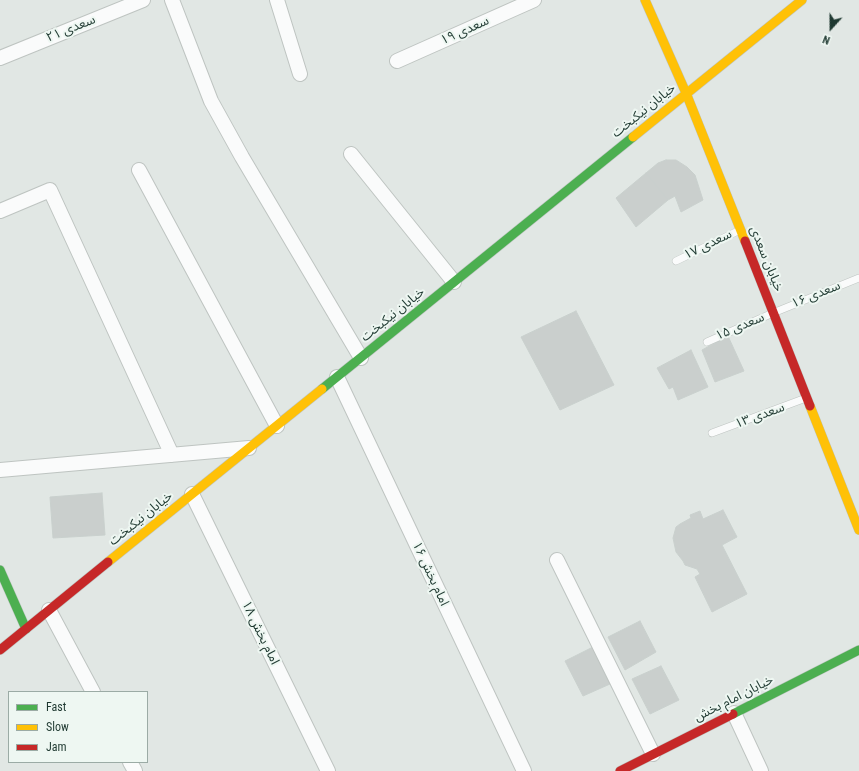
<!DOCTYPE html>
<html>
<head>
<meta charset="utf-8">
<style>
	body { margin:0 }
	#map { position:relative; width:859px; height:771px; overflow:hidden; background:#e1e7e4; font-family:"Roboto Condensed",sans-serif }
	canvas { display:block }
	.legend { position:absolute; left:8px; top:691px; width:140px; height:72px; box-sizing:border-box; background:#eef7f2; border:1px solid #9baba5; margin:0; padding:5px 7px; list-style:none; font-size:12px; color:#1f3931 }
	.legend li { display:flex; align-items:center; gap:8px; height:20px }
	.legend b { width:20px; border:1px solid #9baba5 }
	.north { position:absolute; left:811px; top:8px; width:40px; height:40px; -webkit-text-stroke:3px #eef7f2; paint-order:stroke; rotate:201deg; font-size:11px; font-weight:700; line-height:16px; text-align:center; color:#1f3931 }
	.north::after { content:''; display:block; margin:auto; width:14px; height:18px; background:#1f3931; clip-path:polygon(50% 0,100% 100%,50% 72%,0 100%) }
</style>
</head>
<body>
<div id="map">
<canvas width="859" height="771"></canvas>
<ul class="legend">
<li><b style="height:5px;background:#4caf50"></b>Fast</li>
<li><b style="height:5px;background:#ffc107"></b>Slow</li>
<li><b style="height:5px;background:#c62828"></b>Jam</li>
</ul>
<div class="north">N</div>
</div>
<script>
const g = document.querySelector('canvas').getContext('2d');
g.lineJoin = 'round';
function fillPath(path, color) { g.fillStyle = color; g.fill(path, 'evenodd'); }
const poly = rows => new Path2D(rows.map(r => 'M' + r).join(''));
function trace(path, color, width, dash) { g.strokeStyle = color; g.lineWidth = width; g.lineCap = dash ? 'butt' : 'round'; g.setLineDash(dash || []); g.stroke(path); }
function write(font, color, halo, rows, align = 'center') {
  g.font = font + ' "Roboto Condensed","Noto Sans Arabic",sans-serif'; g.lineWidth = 4; g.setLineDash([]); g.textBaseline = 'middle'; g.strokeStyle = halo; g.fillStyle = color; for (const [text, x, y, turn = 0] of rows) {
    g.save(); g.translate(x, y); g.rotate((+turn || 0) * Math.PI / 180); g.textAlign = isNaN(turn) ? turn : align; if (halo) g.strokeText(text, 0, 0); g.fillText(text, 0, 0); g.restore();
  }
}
const building = poly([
	[666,160,676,160,687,167,695,175,703,200,681,212,675,196,668,200,646,173,658,163,666,160],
	[646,173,668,200,636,227,616,198,646,173],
	[576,311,614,385,560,410,521,337,576,311],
	[728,336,744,371,715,382,702,350,728,336],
	[691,350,708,387,678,400,673,387,669,389,657,368,691,350],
	[102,493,105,535,53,538,50,497,102,493],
	[723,510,737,537,722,545,747,594,712,612,695,577,700,574,697,569,685,565,683,561,676,552,673,538,676,527,680,524,691,518,690,515,700,511,703,519,723,510],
	[640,621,656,652,625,670,608,637,640,621],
	[593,647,610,684,583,696,565,661,593,647],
	[661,666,679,700,650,714,632,679,661,666]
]);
const lane = poly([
	[676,261,740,230],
	[707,342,773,313,859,278],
	[712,433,806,398]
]);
const street = poly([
	[172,0,211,101,242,157,361,358],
	[277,0,300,74],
	[0,58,143,0],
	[397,61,534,0],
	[351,154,454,282],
	[139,170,277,426],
	[0,211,50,190,172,455],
	[337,377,524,771],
	[0,470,249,448],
	[192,494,328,771],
	[557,560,653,754],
	[49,610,93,692],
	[734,713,761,771],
	[130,762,135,771]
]);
const fast = poly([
	[322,389,633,137],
	[0,570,26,629],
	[733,714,859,650]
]);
const slow = poly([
	[645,0,686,93,745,241],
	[633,137,802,0],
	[810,406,859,530],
	[108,562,322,389]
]);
const jam = poly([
	[745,241,810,406],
	[0,650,108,562],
	[620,771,733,714]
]);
const streetNames = [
	["سعدی ۲۱",71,29,-22],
	["سعدی ۱۹",465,31,-24],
	["خیابان نیکبخت",644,111,-39],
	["سعدی ۱۷",708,245,-26],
	["خیابان سعدی",766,259,68],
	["سعدی ۱۶",816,295,-22],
	["خیابان نیکبخت",393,315,-39],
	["سعدی ۱۵",740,327,-23],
	["سعدی ۱۳",760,416,-20],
	["خیابان نیکبخت",141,519,-39],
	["امام بخش ۱۶",430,574,65],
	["امام بخش ۱۸",260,633,64],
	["خیابان امام بخش",734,699,-27]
];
fillPath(building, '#cacfcd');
trace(building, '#c9d0cd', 1);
trace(lane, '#bec4c1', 8);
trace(street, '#bec4c1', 16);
trace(fast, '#bdc5c1', 10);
trace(slow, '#bdc5c1', 10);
trace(jam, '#bdc5c1', 10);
trace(lane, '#fafbfb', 7);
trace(street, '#fafbfb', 14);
trace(fast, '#4caf50', 9);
trace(slow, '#ffc107', 9);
trace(jam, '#c62828', 9);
write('13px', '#1f3931', '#eef7f2', streetNames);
</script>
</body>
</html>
